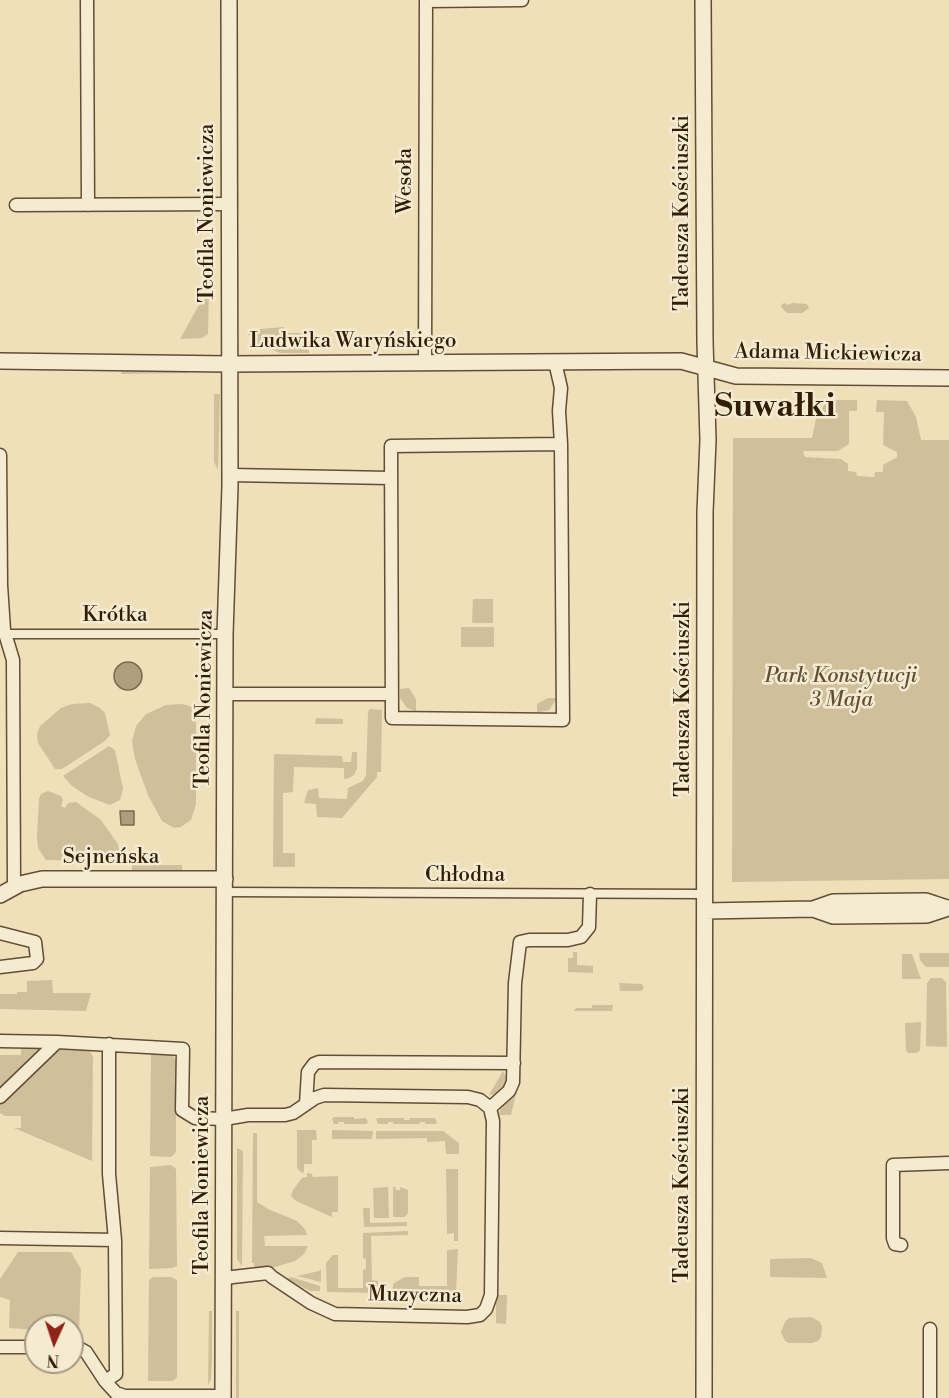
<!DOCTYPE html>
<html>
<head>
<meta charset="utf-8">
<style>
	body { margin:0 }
	#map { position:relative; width:949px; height:1398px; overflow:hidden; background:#efe0b9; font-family:"Libre Bodoni",serif }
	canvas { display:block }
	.north { position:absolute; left:24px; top:1314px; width:60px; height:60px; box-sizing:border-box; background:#f5ebd2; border:2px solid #a79981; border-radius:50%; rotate:183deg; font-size:16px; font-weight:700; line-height:24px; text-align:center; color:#321e08 }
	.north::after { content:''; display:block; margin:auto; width:21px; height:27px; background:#8f2418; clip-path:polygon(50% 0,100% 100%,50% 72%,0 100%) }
</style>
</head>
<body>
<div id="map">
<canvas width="949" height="1398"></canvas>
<div class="north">N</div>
</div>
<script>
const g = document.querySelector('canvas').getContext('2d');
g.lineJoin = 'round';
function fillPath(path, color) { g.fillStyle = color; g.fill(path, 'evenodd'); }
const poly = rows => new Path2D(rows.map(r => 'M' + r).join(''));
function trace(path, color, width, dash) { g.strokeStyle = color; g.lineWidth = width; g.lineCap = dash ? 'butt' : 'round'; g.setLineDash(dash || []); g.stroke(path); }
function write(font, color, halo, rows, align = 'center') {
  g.font = font + ' "Libre Bodoni",serif'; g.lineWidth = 5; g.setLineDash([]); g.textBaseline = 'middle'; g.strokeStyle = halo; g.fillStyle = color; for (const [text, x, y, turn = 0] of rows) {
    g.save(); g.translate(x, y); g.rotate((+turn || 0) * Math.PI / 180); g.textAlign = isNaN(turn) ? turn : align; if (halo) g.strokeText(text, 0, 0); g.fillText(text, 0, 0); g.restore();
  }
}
const green = poly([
	[209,287,208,334,202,338,180,339],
	[785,303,787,305,793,303,807,304,809,308,802,313,787,313,781,307,782,304],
	[284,327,285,333,309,333,309,353,280,353,253,342,248,334,248,330],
	[122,370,190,370,187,373,121,374],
	[214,394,220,394,218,470,214,462],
	[827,400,857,400,857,411,849,411,849,444,838,451,803,451,805,457,841,459,848,464,848,471,856,472,857,476,874,477,875,472,883,472,883,465,897,457,897,452,883,445,884,412,876,412,877,400,907,401,916,417,921,440,949,440,949,879,732,882,733,438,812,438,816,419],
	[473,599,493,599,493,623,472,623],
	[461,627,494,627,494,647,461,647],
	[409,688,416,699,416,711,407,708,400,698,400,689],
	[548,698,557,698,549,710,537,713,537,704],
	[90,703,100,708,105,713,110,735,105,741,62,769,55,769,38,743,37,734,40,726,61,708,72,704],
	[183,704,192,707,196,716,196,804,191,820,181,827,174,828,162,821,148,795,135,759,132,741,136,726,146,714,166,705],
	[370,709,382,710,381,772,377,772,377,777,342,818,317,817,316,804,304,803,308,790,318,788,319,798,347,799,348,788,363,781,366,775,368,712],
	[316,718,343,719,343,724,315,724],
	[109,746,115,750,123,789,120,800,110,805,89,797,72,786,63,776],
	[352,752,357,752,357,769,354,775,349,778,344,779,344,768,294,767,293,792,283,793,283,853,295,853,295,867,273,867,274,754,342,756,343,762,351,762],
	[48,791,61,796,63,800,61,806,65,808,68,803,76,802,101,820,118,844,119,852,117,857,108,861,46,860,38,848,37,836,39,799,41,794],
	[132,865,182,865,182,872,132,872],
	[573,952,577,952,577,965,593,966,593,973,568,972,568,958,573,958],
	[919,953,949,953,949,967,926,967,920,960],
	[902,954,912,954,921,979,902,979],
	[931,978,942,978,946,982,947,1047,926,1046,927,983],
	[52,980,53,993,91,993,86,1011,0,1009,0,994,17,994,17,981,17,992,27,992,27,981],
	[619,983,642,984,644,988,641,991,620,991],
	[592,1005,613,1005,612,1011,574,1011,576,1008,592,1008],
	[921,1022,920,1050,917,1053,908,1053,906,1050,905,1023],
	[21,1044,88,1048,93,1057,92,1161,14,1128,21,1128,21,1116,5,1116,0,1113,0,1055,21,1055],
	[151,1053,172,1054,176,1061,176,1152,171,1157,150,1156],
	[503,1071,506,1077,506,1086,498,1094,489,1095],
	[517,1090,511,1115,499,1115,501,1106],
	[334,1117,354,1117,354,1119,366,1118,368,1122,366,1124,344,1124,344,1122,338,1122,338,1124,334,1124,332,1119],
	[378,1118,404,1118,404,1120,409,1120,410,1118,435,1118,437,1123,435,1124,425,1124,425,1122,420,1122,419,1124,393,1124,393,1122,388,1122,388,1124,378,1124,376,1119],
	[297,1130,316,1130,317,1140,312,1140,312,1164,304,1164,304,1172,302,1173,297,1168],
	[332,1130,373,1131,372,1139,332,1139],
	[376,1131,443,1131,459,1143,459,1154,446,1154,445,1141,427,1142,427,1138,376,1139],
	[253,1133,257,1133,257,1202,268,1209,297,1221,305,1229,307,1235,264,1236,265,1246,308,1246,304,1254,295,1261,268,1269,254,1269,254,1263,252,1263],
	[237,1148,243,1151,242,1266,237,1259],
	[171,1165,176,1169,177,1266,172,1268,149,1269,150,1167],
	[446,1169,458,1169,458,1241,454,1241,454,1233,447,1234],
	[307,1173,312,1174,313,1177,338,1176,338,1212,332,1212,332,1217,296,1201,291,1196,293,1190,302,1178,307,1177],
	[388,1187,389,1218,374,1218,373,1188],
	[393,1187,395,1187,396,1190,400,1190,400,1187,408,1190,408,1213,405,1217,393,1217],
	[363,1208,370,1208,370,1223,407,1222,407,1226,364,1227],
	[408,1231,408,1235,371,1236,372,1280,378,1281,378,1293,327,1292,326,1263,333,1255,338,1255,338,1288,363,1288,363,1270,366,1269,366,1259,363,1258,363,1233],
	[458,1249,456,1293,391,1293,394,1283,405,1277,419,1277,419,1286,447,1286,447,1250],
	[18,1252,71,1252,81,1269,79,1332,72,1332,72,1326,36,1326,36,1330,9,1328,10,1300,0,1297,0,1279],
	[811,1258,822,1263,827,1278,770,1277,770,1259],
	[321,1270,321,1282,297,1276,319,1271],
	[153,1277,171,1277,177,1280,177,1377,173,1381,148,1381,149,1280],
	[291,1277,320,1286,320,1291,310,1291,286,1279],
	[496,1295,507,1295,506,1324,496,1323],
	[209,1311,212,1311,212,1359,211,1379,208,1385],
	[236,1311,239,1311,239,1398,236,1398],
	[811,1317,820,1322,822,1327,821,1337,818,1341,812,1343,789,1343,785,1341,781,1332,785,1322,789,1318]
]);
const water = poly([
	'114 676a14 14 0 1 1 28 0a14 14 0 1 1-28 0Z',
	[120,811,134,811,134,825,121,825,120,811]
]);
const pedestrian = poly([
	[5,634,225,634],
	[225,892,705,894]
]);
const minor = poly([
	[87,0,88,205],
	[426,1,522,0],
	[16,205,230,204],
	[555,362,561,388,559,411,561,444,563,720,392,718,391,446,561,444],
	[425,363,426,0],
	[0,455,1,585,4,630,13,660,14,887],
	[231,475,390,478],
	[225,694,391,694],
	[0,933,35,942,37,959,33,963,0,967],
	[0,1041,57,1042],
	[109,1044,109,1174,115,1240],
	[0,1097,57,1042,183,1049,182,1110,195,1118,224,1119,248,1115,285,1115,293,1113,315,1098,324,1095,468,1097,480,1100,490,1108,493,1121,491,1295,486,1309,480,1315,467,1317,335,1314,311,1303,272,1277,268,1273,224,1278],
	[306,1104,308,1072,314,1064,319,1062,514,1063],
	[490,1108,509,1091,513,1082,515,983,520,942,529,940,568,940,581,937,589,927,590,894],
	[0,1238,115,1240,116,1374,105,1381],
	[901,1245,895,1244,893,1238,893,1165,949,1163],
	[0,1347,36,1347],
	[72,1347,77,1347,86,1352,105,1381,116,1393,125,1396,223,1396],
	[930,1398,930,1329]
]);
const tertiary = poly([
	[703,0,705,342,708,440,705,512,704,1398],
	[0,361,229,364,681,361,736,376,949,378],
	[0,895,20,884,42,879,225,879],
	[813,909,833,916,927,915,948,908],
	[705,911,813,909,833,902,926,901,947,908],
	[223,1398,225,634,230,486,229,0]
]);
const streetNames = [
	["Wesoła",406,181,-90],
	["Teofila Noniewicza",208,213,-90],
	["Tadeusza Kościuszki",683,213,-90],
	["Ludwika Waryńskiego",353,342],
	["Adama Mickiewicza",828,354,1],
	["Krótka",115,616],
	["Teofila Noniewicza",205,699,-89],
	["Tadeusza Kościuszki",684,699,-90],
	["Sejneńska",111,858],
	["Chłodna",465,876],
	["Teofila Noniewicza",203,1185,-90],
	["Tadeusza Kościuszki",683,1185,-90],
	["Muzyczna",415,1296,1]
];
const parkNames = [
	["Park Konstytucji",841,677],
	["3 Maja",841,701]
];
const townNames = [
	["Suwałki",775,408]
];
fillPath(green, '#cfbf9b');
fillPath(water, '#af9e7d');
trace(water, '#7d6b4e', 1.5);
trace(pedestrian, '#614e34', 11);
trace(minor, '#614e34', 15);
trace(tertiary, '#614e34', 18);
trace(pedestrian, '#f5ebd2', 8);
trace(minor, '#f5ebd2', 12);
trace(tertiary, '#f5ebd2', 15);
write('21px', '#321e08', '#f5ebd2', streetNames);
write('italic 21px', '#614e34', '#f5ebd2', parkNames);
write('bold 33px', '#321e08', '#f5ebd2', townNames);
</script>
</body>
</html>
